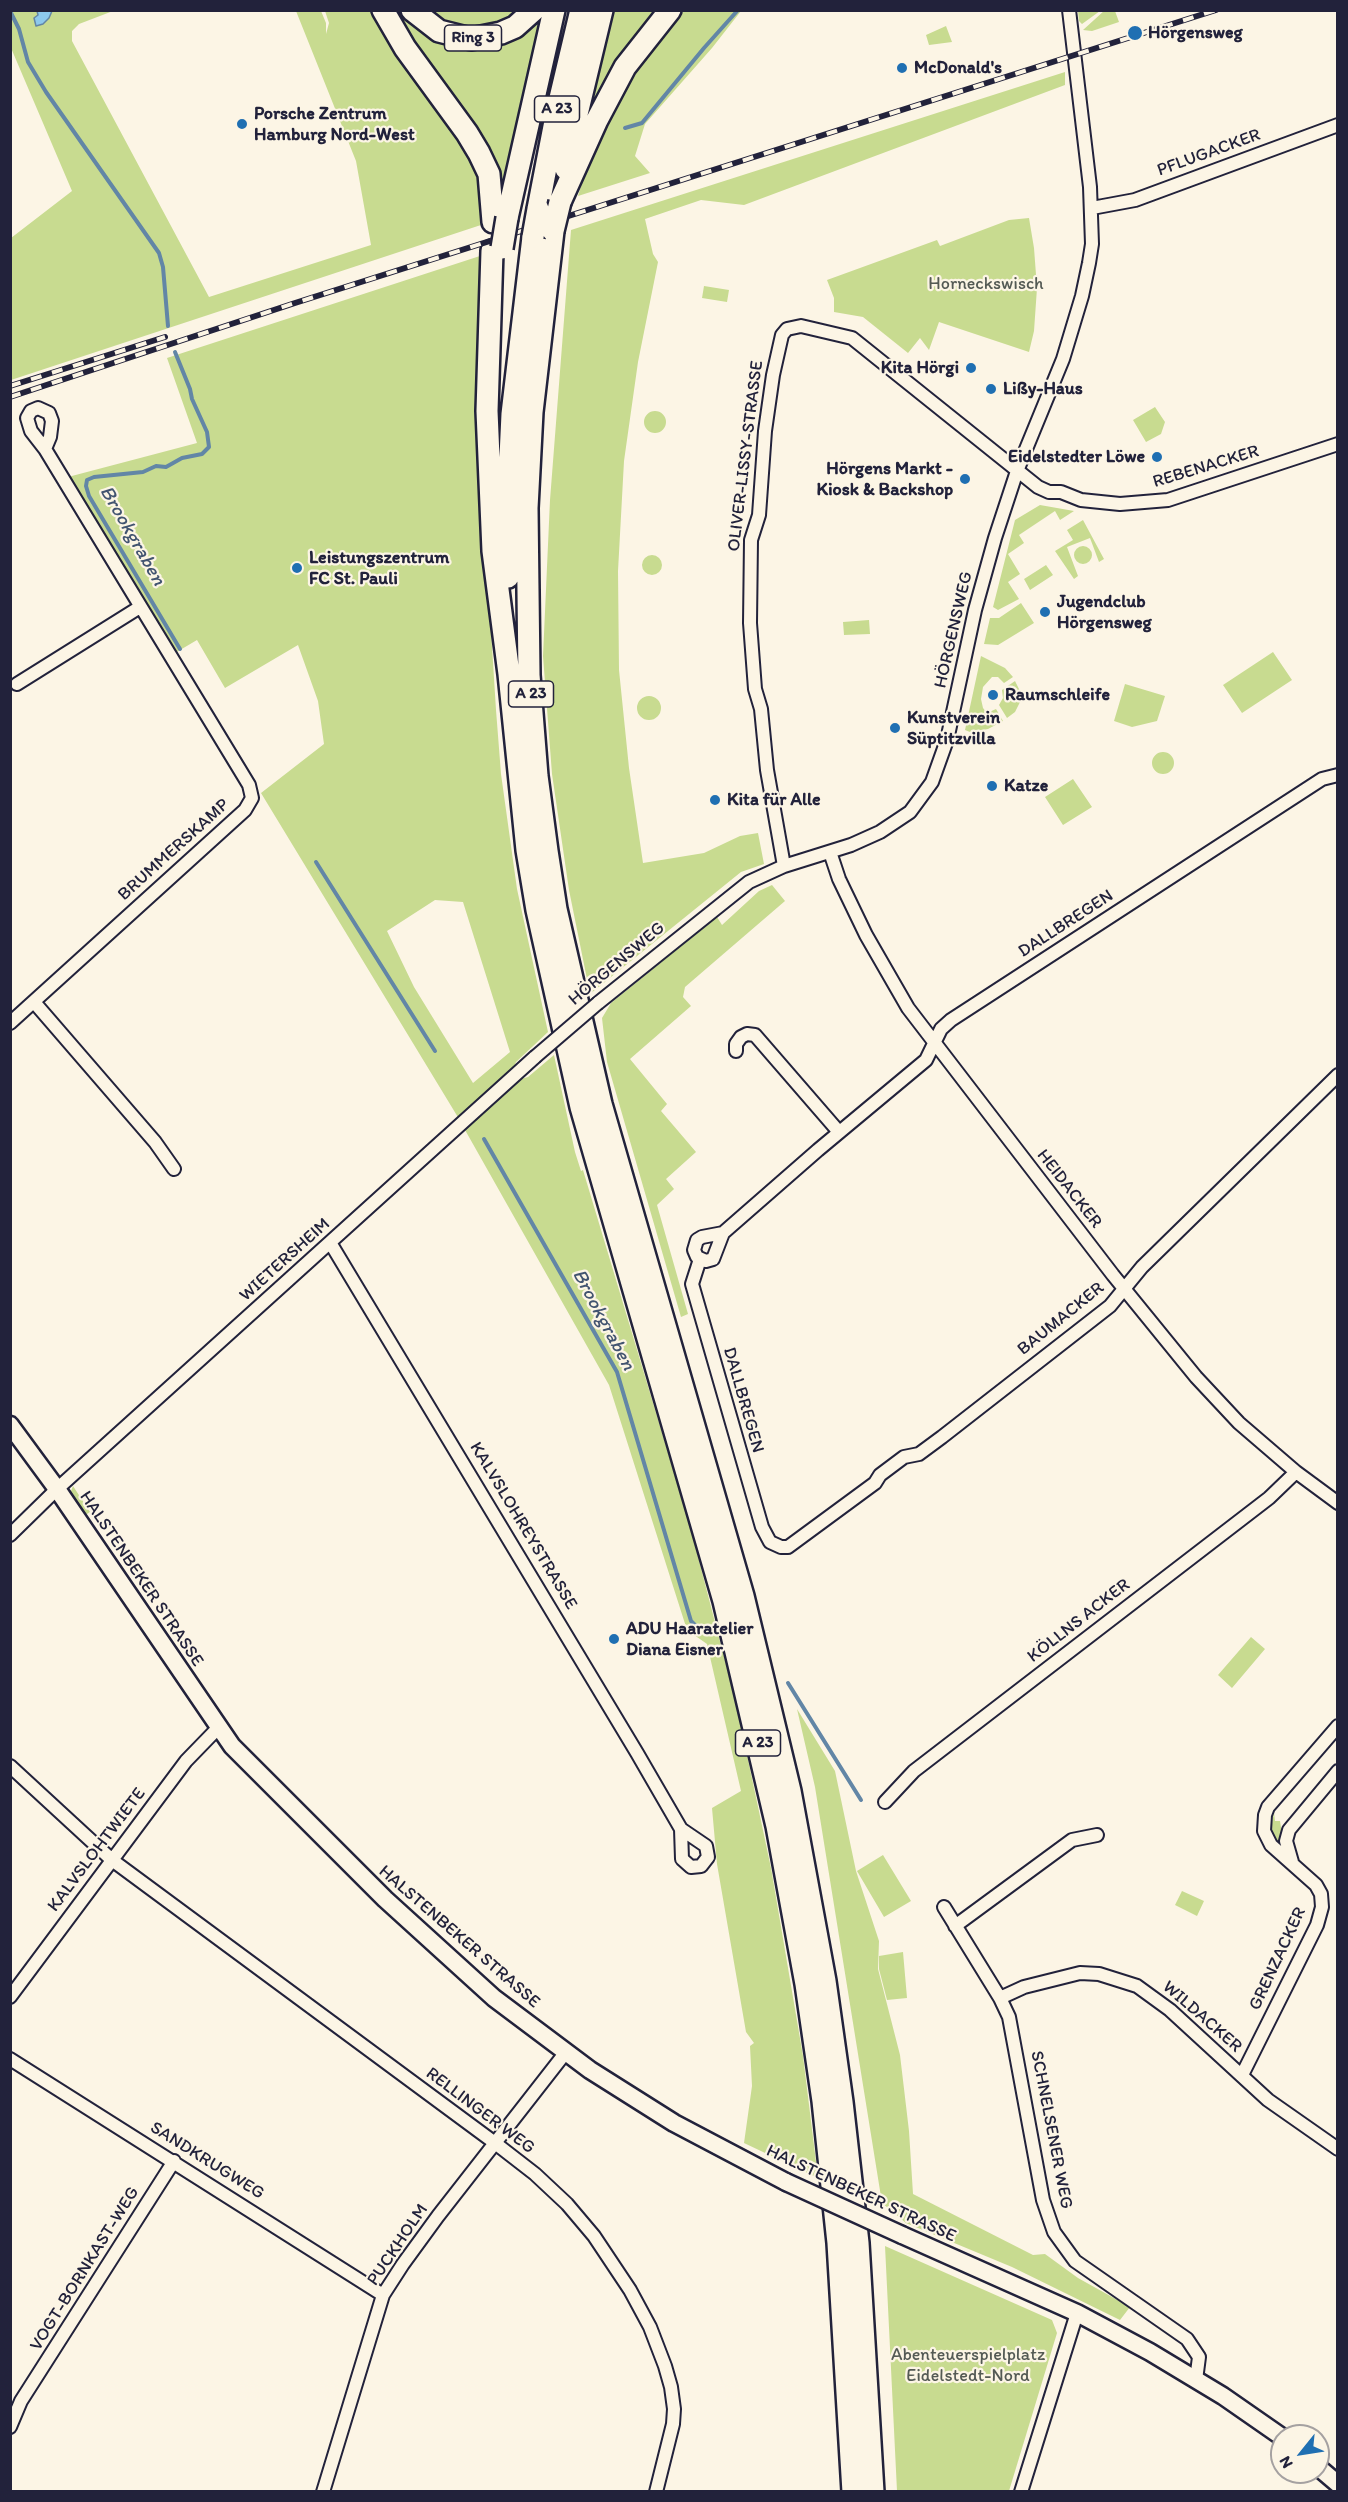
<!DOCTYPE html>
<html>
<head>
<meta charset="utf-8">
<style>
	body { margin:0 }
	#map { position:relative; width:1348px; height:2502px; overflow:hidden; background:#fcf5e5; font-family:Itim,sans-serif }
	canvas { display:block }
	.frame { position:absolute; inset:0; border:12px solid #22223b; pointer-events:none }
	.north { position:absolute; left:1270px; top:2424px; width:60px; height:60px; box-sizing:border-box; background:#fcf5e5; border:2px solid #a5a1a1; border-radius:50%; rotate:240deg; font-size:16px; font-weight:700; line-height:24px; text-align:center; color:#22223b }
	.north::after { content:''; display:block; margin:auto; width:21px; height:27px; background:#1f6fb2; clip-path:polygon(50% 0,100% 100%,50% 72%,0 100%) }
</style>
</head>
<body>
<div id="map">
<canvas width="1348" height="2502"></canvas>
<div class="frame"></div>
<div class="north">N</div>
</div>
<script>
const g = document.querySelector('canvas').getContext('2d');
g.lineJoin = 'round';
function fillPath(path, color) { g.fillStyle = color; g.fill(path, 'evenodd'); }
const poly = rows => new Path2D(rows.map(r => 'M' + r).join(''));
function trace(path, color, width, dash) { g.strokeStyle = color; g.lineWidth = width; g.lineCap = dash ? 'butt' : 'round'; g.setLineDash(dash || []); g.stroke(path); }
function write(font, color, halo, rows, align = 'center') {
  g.font = font + ' Itim,sans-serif'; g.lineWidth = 4.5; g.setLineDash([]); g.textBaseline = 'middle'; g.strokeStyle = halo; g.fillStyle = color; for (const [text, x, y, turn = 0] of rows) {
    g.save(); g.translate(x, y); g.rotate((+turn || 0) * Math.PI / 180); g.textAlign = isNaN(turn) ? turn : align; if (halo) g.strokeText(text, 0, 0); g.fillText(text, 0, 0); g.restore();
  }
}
const green = poly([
	[1105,10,1115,11,1119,22,1092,31,1083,30],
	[10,11,37,11,38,15,49,18,52,11,113,11,79,24,72,31,72,41,209,297,371,245,356,161,296,11,321,11,326,23,326,34,329,23,325,11,374,11,449,119,480,173,487,223,11,380,11,238,72,191,11,48],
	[390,11,402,11,409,19,433,36,544,14,502,203],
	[422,11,524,11,496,28,459,30],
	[614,11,659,11,591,110,598,74],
	[679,11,741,11,712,48,645,124,635,156,650,173,578,196,584,176,610,114,632,71],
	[1078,11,1078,10,1100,11,1082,24,1079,21],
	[946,26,952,42,929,45,926,35],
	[1065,72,1065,85,744,205,701,200,645,219,653,254,658,262,638,362,624,461,618,571,619,670,629,768,643,863,704,853,740,836,758,833,764,864,741,872,590,994,569,890,552,774,543,656,550,500,571,230],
	[1029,218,1034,248,1037,288,1034,331,1029,352,939,322,929,350,920,338,908,353,863,317,834,312,834,298,827,280,937,240,940,246,1009,220],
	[483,255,487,567,496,710,501,774,517,889,548,1032,516,1062,510,1076,514,1081,528,1077,554,1055,575,1152,581,1171,583,1170,690,1526,736,1703,771,1868,803,2056,818,2178,744,2143,752,2086,750,2046,754,2043,746,2032,717,1864,712,1808,741,1791,707,1644,687,1630,609,1385,456,1114,261,793,324,744,318,701,298,645,225,688,197,640,175,653,68,477,197,443,167,358],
	[435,900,463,902,510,1052,473,1083,414,987,387,931],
	[704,286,729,290,727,302,702,298],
	[1155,407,1165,422,1161,434,1146,442,1133,420],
	'644 422a11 11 0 1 1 22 0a11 11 0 1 1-22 0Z',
	[1040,505,1074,511,1060,520,1055,511,1019,535,1024,543,1008,554,1020,574,1008,582,1019,599,998,610,993,607,1015,520],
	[1083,520,1104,559,1099,562,1090,538,1067,547,1078,576,1074,579,1055,551,1073,540,1067,530],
	'1074 555a9 9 0 1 1 18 0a9 9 0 1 1-18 0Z',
	'642 565a10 10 0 1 1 20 0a10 10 0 1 1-20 0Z',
	[1046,565,1053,575,1030,590,1024,579],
	[1021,603,1034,623,998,645,984,644,990,618,999,618],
	[869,620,870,634,844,635,843,622],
	[1273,652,1292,680,1242,713,1223,685],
	[981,656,1005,668,1013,677,1004,683,998,677,992,677,983,687,981,699,983,708,987,713,996,709,1003,721,988,729,970,732,965,730],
	[1015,681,1020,691,1020,702,1015,712,1007,718,999,705,1003,698,1002,690],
	[1125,684,1165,696,1157,721,1132,727,1114,721],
	'637 708a12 12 0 1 1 24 0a12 12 0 1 1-24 0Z',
	'1152 763a11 11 0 1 1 22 0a11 11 0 1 1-22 0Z',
	[1073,779,1092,807,1063,825,1045,797],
	[772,885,785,901,685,987,683,997,691,1006,630,1059,667,1104,661,1111,696,1152,666,1179,674,1189,657,1205,688,1314,681,1317,607,1062,602,1018,611,1003,717,917,722,925,759,891],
	[73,1486,90,1512,84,1516,69,1496],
	[1251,1637,1265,1649,1232,1688,1218,1675],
	[797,1709,835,1771,856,1871,879,1941,878,1969,900,2055,909,2131,913,2194,1033,2255,1045,2254,1078,2278,1130,2307,1120,2320,1012,2267,906,2223,882,2203,815,1787],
	[1274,1812,1275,1821,1280,1821,1282,1834,1281,1844,1278,1846,1271,1829],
	[883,1855,911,1901,884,1917,857,1871],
	[1182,1891,1204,1901,1197,1916,1175,1905],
	[903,1952,907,1998,887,2000,879,1969,879,1956],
	[885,2246,1052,2320,1057,2333,1009,2491,897,2491]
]);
const water = poly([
	[37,11,52,11,49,18,43,24,36,26,34,18,38,15,37,11]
]);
const stream = poly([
	[10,11,19,29,28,62,46,92,159,253,163,267,168,326],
	[625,128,642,123,704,48,738,10],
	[175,352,190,389,192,399,207,432,209,447,202,454,182,458,166,467,156,466,143,472,94,477,87,480,86,486,89,496,180,649],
	[316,862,435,1051],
	[484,1139,617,1372,691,1621,700,1630],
	[788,1683,861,1800]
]);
const street = poly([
	[1092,208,1135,200,1338,125],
	[17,684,140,607],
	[830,852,839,879,866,935,908,1008,1113,1275,1196,1377,1239,1423,1296,1472,1338,1503],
	[784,866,767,770,761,709,755,689,750,623,751,540,759,515,765,431,773,375,782,335,787,329,801,326,852,338,1038,487,1049,492,1061,492,1081,500,1120,504,1168,500,1338,444],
	[34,1002,155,1142,174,1169],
	[598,1003,749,882,784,866,851,845,880,832,910,812,932,782,947,740,975,610,995,538,1017,471,1063,359,1082,296,1089,263,1092,244,1090,187,1069,10],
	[10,1023,245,810,252,798,249,785,45,449,31,431,27,418,31,411,38,408,49,413,52,421,50,437,45,449],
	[736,1051,736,1044,741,1037,747,1034,755,1035,839,1132],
	[723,1233,713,1259,706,1261,697,1257,694,1250,697,1240,702,1237,723,1233,818,1150,926,1060,941,1029,951,1020,1322,779,1338,775],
	[331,1244,637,1753,681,1829,682,1859,691,1867,701,1866,708,1857,706,1846,681,1829],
	[700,1259,692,1284,762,1527,770,1542,781,1547,788,1547,875,1483,880,1475,904,1457,919,1454,942,1437,1110,1306,1142,1267,1338,1075],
	[10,1535,57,1489,535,1057],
	[10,1766,112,1860,495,2143,535,2174,567,2204,594,2236,630,2290,650,2327,665,2366,671,2387,674,2409,673,2424,656,2492],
	[885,1802,914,1771,1269,1498,1296,1472],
	[1292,1862,1286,1841,1289,1830,1338,1771],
	[944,1907,1000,1998,1009,2017,1043,2200,1054,2232,1075,2261,1187,2339,1199,2357,1196,2380],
	[955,1926,1072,1840,1097,1835],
	[10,1997,186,1761,218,1728],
	[1000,1998,1024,1987,1080,1973,1099,1974,1137,1986,1170,2010,1268,2100,1338,2149],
	[10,2059,383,2295],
	[1242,2075,1317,1925,1322,1907,1321,1894,1316,1885,1271,1845,1264,1831,1265,1815,1268,1807,1338,1726],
	[10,2427,21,2401,174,2161],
	[323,2492,383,2295,403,2264,438,2216,566,2052],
	[1021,2492,1077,2313]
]);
const secondary = poly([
	[10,1425,57,1489,232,1746,385,1899,494,1998,590,2070,674,2123,786,2182],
	[902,2235,1077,2313,1150,2352,1223,2396,1282,2437],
	[1318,2467,1338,2484]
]);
const highway = poly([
	[383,10,405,48,467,133,479,153,489,174,493,222],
	[412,10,439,31,471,39,501,33,515,27,534,10],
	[566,169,577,114,602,10],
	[560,202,597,120,625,67,670,10],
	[538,209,557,111,581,10],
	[507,218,554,10],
	[553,231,532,412,527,508,529,675,537,776,547,851,556,909,601,1104,743,1596,790,1791,825,1981,842,2102,858,2243,873,2492],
	[492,251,487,411,493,551,509,674,527,850,537,910,581,1107,724,1601,777,1826,806,1984,823,2101,838,2243,853,2492],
	[508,577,507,522,512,414,533,237]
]);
const rail = poly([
	[10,386,165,337],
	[10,397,295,303,1216,10]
]);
const streetBridge = poly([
	[535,1057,598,1003]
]);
const secondaryBridge = poly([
	[786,2182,902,2235]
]);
const highwayBridge = poly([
	[553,231,560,202],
	[533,237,538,209],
	[502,248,507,218]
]);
const markers = [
	[1135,33,8,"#1f6fb2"],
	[902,68,6,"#1f6fb2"],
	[242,124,6,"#1f6fb2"],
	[971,368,6,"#1f6fb2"],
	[991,389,6,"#1f6fb2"],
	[1157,457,6,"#1f6fb2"],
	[965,479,6,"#1f6fb2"],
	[297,568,6,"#1f6fb2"],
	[1045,612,6,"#1f6fb2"],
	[993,695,6,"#1f6fb2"],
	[895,728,6,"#1f6fb2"],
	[992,786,6,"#1f6fb2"],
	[715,800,6,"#1f6fb2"],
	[614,1639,6,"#1f6fb2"]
];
const shields = [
	[473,38,57],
	[557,109,45],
	[531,694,45],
	[758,1743,45]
];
const shieldNames = [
	["Ring 3",473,38],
	["A 23",557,109],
	["A 23",531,694],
	["A 23",758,1743]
];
const poiNames = [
	["Hörgensweg",1148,33],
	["McDonald's",914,68],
	["Porsche Zentrum",254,114],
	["Hamburg Nord-West",254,135],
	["Kita Hörgi",959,368,"right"],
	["Lißy-Haus",1003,389],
	["Eidelstedter Löwe",1145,457,"right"],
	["Hörgens Markt -",953,469,"right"],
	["Kiosk & Backshop",953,490,"right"],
	["Leistungszentrum",309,558],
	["FC St. Pauli",309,579],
	["Jugendclub",1057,602],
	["Hörgensweg",1057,623],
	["Raumschleife",1005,695],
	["Kunstverein",907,718],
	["Süptitzvilla",907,739],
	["Katze",1004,786],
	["Kita für Alle",727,800],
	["ADU Haaratelier",626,1629],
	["Diana Eisner",626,1650]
];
const streetNames = [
	["PFLUGACKER",1209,153,-20],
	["OLIVER-LISSY-STRASSE",746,456,-83],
	["REBENACKER",1206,467,-17],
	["HÖRGENSWEG",954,630,-77],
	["BRUMMERSKAMP",174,850,-42],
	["DALLBREGEN",1066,924,-33],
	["HÖRGENSWEG",617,964,-40],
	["HEIDACKER",1069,1189,52],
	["WIETERSHEIM",285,1260,-42],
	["BAUMACKER",1061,1319,-39],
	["DALLBREGEN",743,1400,74],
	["KALVSLOHREYSTRASSE",523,1526,59],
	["HALSTENBEKER STRASSE",141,1579,56],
	["KÖLLNS ACKER",1079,1621,-38],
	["KALVSLOHTWIETE",97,1850,-53],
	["HALSTENBEKER STRASSE",459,1937,41],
	["GRENZACKER",1278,1959,-65],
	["WILDACKER",1202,2017,41],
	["RELLINGER WEG",480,2111,37],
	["SCHNELSENER WEG",1051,2130,79],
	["SANDKRUGWEG",207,2161,32],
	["HALSTENBEKER STRASSE",861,2194,25],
	["PUCKHOLM",398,2245,-56],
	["VOGT-BORNKAST-WEG",85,2269,-58]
];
const parkNames = [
	["Horneckswisch",986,284],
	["Abenteuerspielplatz",968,2355],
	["Eidelstedt-Nord",968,2376]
];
const waterNames = [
	["Brookgraben",132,536,60],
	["Brookgraben",603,1320,62]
];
fillPath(green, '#c8db90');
fillPath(water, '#8dc9ed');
trace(water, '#6286a6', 1.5);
trace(stream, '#6286a6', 4);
trace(street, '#22223b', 16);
trace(secondary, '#22223b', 21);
trace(highway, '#22223b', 26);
trace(street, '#fcf5e5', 12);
trace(secondary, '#fcf5e5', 16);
trace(highway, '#fcf5e5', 21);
trace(rail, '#22223b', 6);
trace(rail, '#fcf5e5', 4, [11]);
trace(streetBridge, '#22223b', 16, []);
trace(secondaryBridge, '#22223b', 21, []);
trace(highwayBridge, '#22223b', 26, []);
trace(streetBridge, '#fcf5e5', 12);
trace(secondaryBridge, '#fcf5e5', 16);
trace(highwayBridge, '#fcf5e5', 21);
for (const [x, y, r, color] of markers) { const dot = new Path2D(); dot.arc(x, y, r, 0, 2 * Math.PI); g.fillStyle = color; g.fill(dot); trace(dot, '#fcf5e5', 2); }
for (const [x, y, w] of shields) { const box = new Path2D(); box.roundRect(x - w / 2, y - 13, w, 26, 4.5); g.fillStyle = '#fcf5e5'; g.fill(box); trace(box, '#22223b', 1.5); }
write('bold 16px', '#22223b', null, shieldNames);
write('bold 18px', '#22223b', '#fcf5e5', poiNames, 'left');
write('18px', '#22223b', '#fcf5e5', streetNames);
write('18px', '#545a54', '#fcf5e5', parkNames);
write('italic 20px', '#425470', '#fcf5e5', waterNames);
</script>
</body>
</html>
